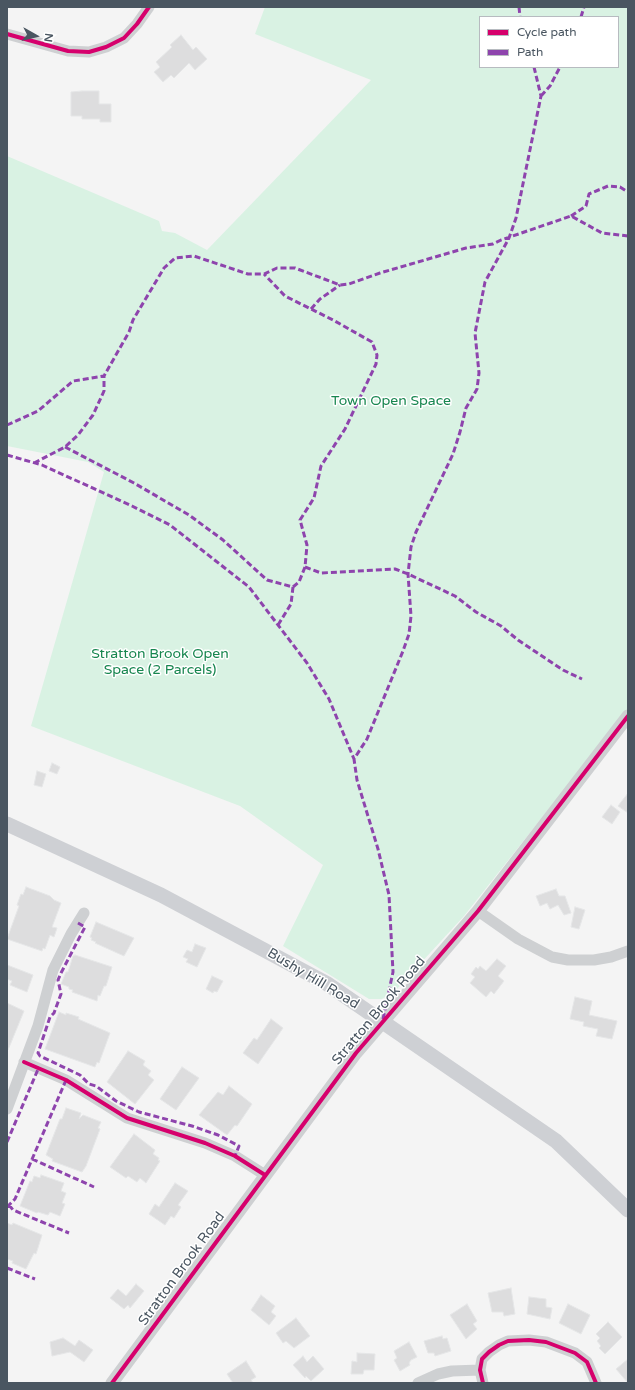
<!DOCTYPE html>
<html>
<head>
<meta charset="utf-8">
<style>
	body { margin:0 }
	#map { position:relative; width:635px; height:1390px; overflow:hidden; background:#f4f4f4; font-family:"Varela Round",sans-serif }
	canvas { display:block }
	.frame { position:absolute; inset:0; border:8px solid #4a5661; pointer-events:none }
	.legend { position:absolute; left:479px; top:16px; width:140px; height:52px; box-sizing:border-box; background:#fff; border:1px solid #b7bbc0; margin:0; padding:5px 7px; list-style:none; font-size:12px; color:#4a5661 }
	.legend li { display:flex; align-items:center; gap:8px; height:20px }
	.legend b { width:20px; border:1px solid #b7bbc0 }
	.north { position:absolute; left:16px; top:16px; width:40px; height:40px; -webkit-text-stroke:3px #fff; paint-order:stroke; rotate:98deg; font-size:11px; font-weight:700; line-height:16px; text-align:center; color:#4a5661 }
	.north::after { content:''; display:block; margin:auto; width:14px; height:18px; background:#4a5661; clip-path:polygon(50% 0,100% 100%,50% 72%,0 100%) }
</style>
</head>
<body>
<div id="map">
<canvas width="635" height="1390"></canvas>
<div class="frame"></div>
<ul class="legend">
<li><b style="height:5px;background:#d6006c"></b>Cycle path</li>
<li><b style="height:5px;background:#8e44ad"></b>Path</li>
</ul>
<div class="north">N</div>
</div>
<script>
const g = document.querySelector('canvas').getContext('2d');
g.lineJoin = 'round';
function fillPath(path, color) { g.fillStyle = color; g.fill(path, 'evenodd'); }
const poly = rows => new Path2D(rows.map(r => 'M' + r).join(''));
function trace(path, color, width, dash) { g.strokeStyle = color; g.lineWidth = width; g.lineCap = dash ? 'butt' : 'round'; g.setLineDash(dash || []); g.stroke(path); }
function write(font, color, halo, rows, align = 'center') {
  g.font = font + ' "Varela Round",sans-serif'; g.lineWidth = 3; g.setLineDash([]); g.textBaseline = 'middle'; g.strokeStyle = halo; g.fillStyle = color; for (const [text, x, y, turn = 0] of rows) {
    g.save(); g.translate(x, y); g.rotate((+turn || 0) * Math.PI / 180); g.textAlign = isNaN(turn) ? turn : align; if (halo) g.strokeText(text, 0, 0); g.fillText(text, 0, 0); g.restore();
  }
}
const green = poly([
	[265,7,628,7,628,709,464,916,396,990,382,999,369,999,283,946,323,865,240,806,31,726,104,472,88,462,7,446,7,156,159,221,162,231,175,233,207,250,371,80,255,34],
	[480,17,618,17,618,67,480,67]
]);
const building = poly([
	[181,35,193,50,196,47,207,59,195,70,189,63,174,78,171,75,163,82,154,72,160,67,156,62,172,47,170,45,181,35],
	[82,91,99,91,99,104,111,104,111,122,100,122,100,119,82,119,82,116,71,116,71,92,82,91],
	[52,763,60,767,57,774,49,771,52,763],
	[37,771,46,774,42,787,34,785,37,771],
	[628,793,628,813,618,806,628,793],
	[611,805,620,812,612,824,602,817,611,805],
	[26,887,50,896,54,900,61,903,52,927,57,928,54,937,50,935,45,949,43,948,42,951,7,939,19,906,17,905,21,894,23,895,26,887],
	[556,889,559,896,565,896,571,913,564,915,558,905,550,909,547,903,540,906,536,896,556,889],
	[575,907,585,910,579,929,571,927,575,907],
	[96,922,134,938,124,956,95,943,96,942,91,940,92,938,90,937,96,922],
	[195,944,206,948,197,967,186,962,188,959,183,957,187,950,192,952,195,944],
	[75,955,112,967,106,986,104,986,100,996,98,995,97,1001,72,992,73,990,69,989,69,987,61,984,66,972,68,972,73,956,75,955],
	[497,959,506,966,498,976,504,981,494,994,491,991,486,997,470,983,475,977,471,974,476,967,478,969,480,966,486,971,497,959],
	[7,965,33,975,27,992,10,985,12,981,7,979,7,965],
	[212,976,223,981,217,992,214,991,213,993,206,989,212,976],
	[575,997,592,1001,589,1015,617,1021,612,1039,596,1036,598,1029,583,1026,584,1022,570,1019,575,997],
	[7,1003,24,1011,8,1050,7,1050,7,1003],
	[59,1012,66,1015,66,1013,79,1017,78,1019,110,1033,99,1063,97,1062,95,1067,45,1049,59,1012],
	[271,1019,283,1028,258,1064,243,1053,254,1038,257,1040,271,1019],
	[128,1051,145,1061,143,1065,151,1071,148,1075,154,1080,135,1104,107,1082,128,1051],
	[182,1067,199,1078,176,1110,160,1099,182,1067],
	[229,1086,252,1104,237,1126,235,1125,227,1135,199,1115,218,1092,223,1095,229,1086],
	[66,1108,81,1113,79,1119,83,1115,101,1122,98,1128,100,1129,86,1166,82,1172,52,1161,53,1159,46,1155,60,1119,62,1119,66,1108],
	[134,1134,155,1150,153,1154,159,1158,158,1160,160,1161,146,1183,140,1178,137,1182,128,1176,126,1178,110,1167,134,1134],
	[41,1175,64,1183,61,1191,66,1193,62,1203,65,1204,60,1216,50,1212,48,1215,38,1212,37,1213,20,1206,30,1181,32,1182,34,1176,40,1178,41,1175],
	[175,1183,188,1191,178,1205,181,1207,174,1218,171,1216,165,1225,149,1214,155,1204,159,1207,175,1183],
	[7,1223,12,1225,13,1223,42,1235,36,1254,34,1253,26,1269,12,1263,13,1261,7,1259,7,1223],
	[136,1284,144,1291,130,1308,128,1305,124,1309,110,1298,118,1289,126,1296,136,1284],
	[511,1288,515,1314,504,1316,503,1312,492,1312,488,1293,511,1288],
	[261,1295,275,1306,271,1312,276,1316,269,1325,251,1310,261,1295],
	[529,1297,546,1299,546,1307,552,1308,550,1319,527,1314,529,1297],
	[467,1304,477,1321,473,1324,477,1329,466,1339,450,1315,467,1304],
	[568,1304,590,1315,581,1334,559,1323,568,1304],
	[296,1318,310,1336,294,1348,286,1341,283,1343,276,1333,296,1318],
	[608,1322,622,1337,605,1354,599,1348,601,1346,597,1341,600,1338,596,1334,608,1322],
	[442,1336,443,1339,447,1338,451,1351,435,1356,434,1353,428,1353,424,1341,442,1336],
	[63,1338,75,1346,79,1340,93,1350,84,1362,70,1352,52,1356,50,1342,63,1338],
	[409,1342,417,1357,411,1360,409,1363,410,1365,400,1371,394,1360,397,1358,394,1351,409,1342],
	[357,1353,375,1354,374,1370,364,1370,363,1374,351,1374,352,1361,357,1362,357,1353],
	[303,1356,307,1362,313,1356,324,1369,311,1381,306,1376,305,1378,293,1365,303,1356],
	[628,1359,628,1383,616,1369,628,1359],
	[246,1361,256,1377,251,1380,253,1383,233,1383,227,1374,246,1361]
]);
const minor = poly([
	[7,34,68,51,89,52,106,47,124,38,137,24,149,7],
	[478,911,518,939,552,957,568,960,594,960,611,957,628,951],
	[24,1062,66,1080,127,1118,205,1143,235,1156,265,1175],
	[7,1109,38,1026,53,970,71,934,84,913],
	[418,1383,438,1374,452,1371,480,1370],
	[483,1383,480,1370,482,1359,489,1352,499,1345,508,1341,529,1340,546,1342,575,1353,587,1362,596,1383]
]);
const tertiary = poly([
	[112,1383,356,1053,478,911,628,716]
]);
const secondary = poly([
	[7,824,161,895,326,983,556,1141,628,1210]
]);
const quiet = poly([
	[519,7,520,17],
	[581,17,584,7],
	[541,96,550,86,560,67],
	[571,216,586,206,589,194,608,186,620,187,628,192],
	[311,309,320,299,340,285],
	[7,425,38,411,73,381,104,376,129,332,133,320,164,268,175,258,194,256,248,274,264,274,277,268,295,268,340,285,349,284,380,273,466,248,493,244,501,240,571,216,602,233,628,236],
	[65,447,134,483,189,515,223,540,267,580,293,587,299,582,305,567,307,545,300,520,314,498,321,466,345,429,376,364,377,355,372,342,333,320,285,296,264,274],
	[7,455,42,465,132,506,170,525,249,587,307,663,329,699,354,759],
	[34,463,65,447,78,435,93,415,104,391,104,376],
	[305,567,321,573,395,569,408,574,455,596,476,612,501,626,518,640,563,670,582,679],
	[278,625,291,604,293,587],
	[78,923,85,927,61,973,58,980,61,994,54,1013,50,1017,38,1053,40,1056,80,1075,89,1084,96,1086,116,1101,139,1112,192,1126,218,1135,239,1146,235,1156],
	[383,1019,393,972,389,895,378,849,357,780,354,759,367,739,403,651,409,634,411,616,408,574,411,547,416,532,453,454,460,432,466,408,477,389,479,373,475,333,485,282,509,238,516,218,541,96,534,67],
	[7,1142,39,1067],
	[32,1159,94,1187],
	[9,1205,13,1210,69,1233],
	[7,1207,15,1199,66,1080],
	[7,1268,35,1279]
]);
const cycleway = poly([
	[7,34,68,51,89,52,106,47,124,38,137,24,149,7],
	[24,1062,66,1080,127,1118,205,1143,235,1156,265,1175],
	[112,1383,356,1053,478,911,628,716],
	[483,1383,480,1370,482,1359,489,1352,499,1345,508,1341,529,1340,546,1342,575,1353,587,1362,596,1383]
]);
const parkNames = [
	["Town Open Space",391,401],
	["Stratton Brook Open",160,654],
	["Space (2 Parcels)",160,670]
];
const streetNames = [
	["Bushy Hill Road",313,979,31],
	["Stratton Brook Road",379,1011,-50],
	["Stratton Brook Road",182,1269,-54]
];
fillPath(green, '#d9f2e3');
fillPath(building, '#ddddde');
trace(building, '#e5e6e7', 1);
trace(minor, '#ced0d2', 11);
trace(tertiary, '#ced0d2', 13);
trace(secondary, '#ced0d4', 15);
trace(quiet, '#8e44ad', 3, [6, 3]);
trace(cycleway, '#d6006c', 4);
write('14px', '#17864f', '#fff', parkNames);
write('14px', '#4a5661', '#fff', streetNames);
</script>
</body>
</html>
